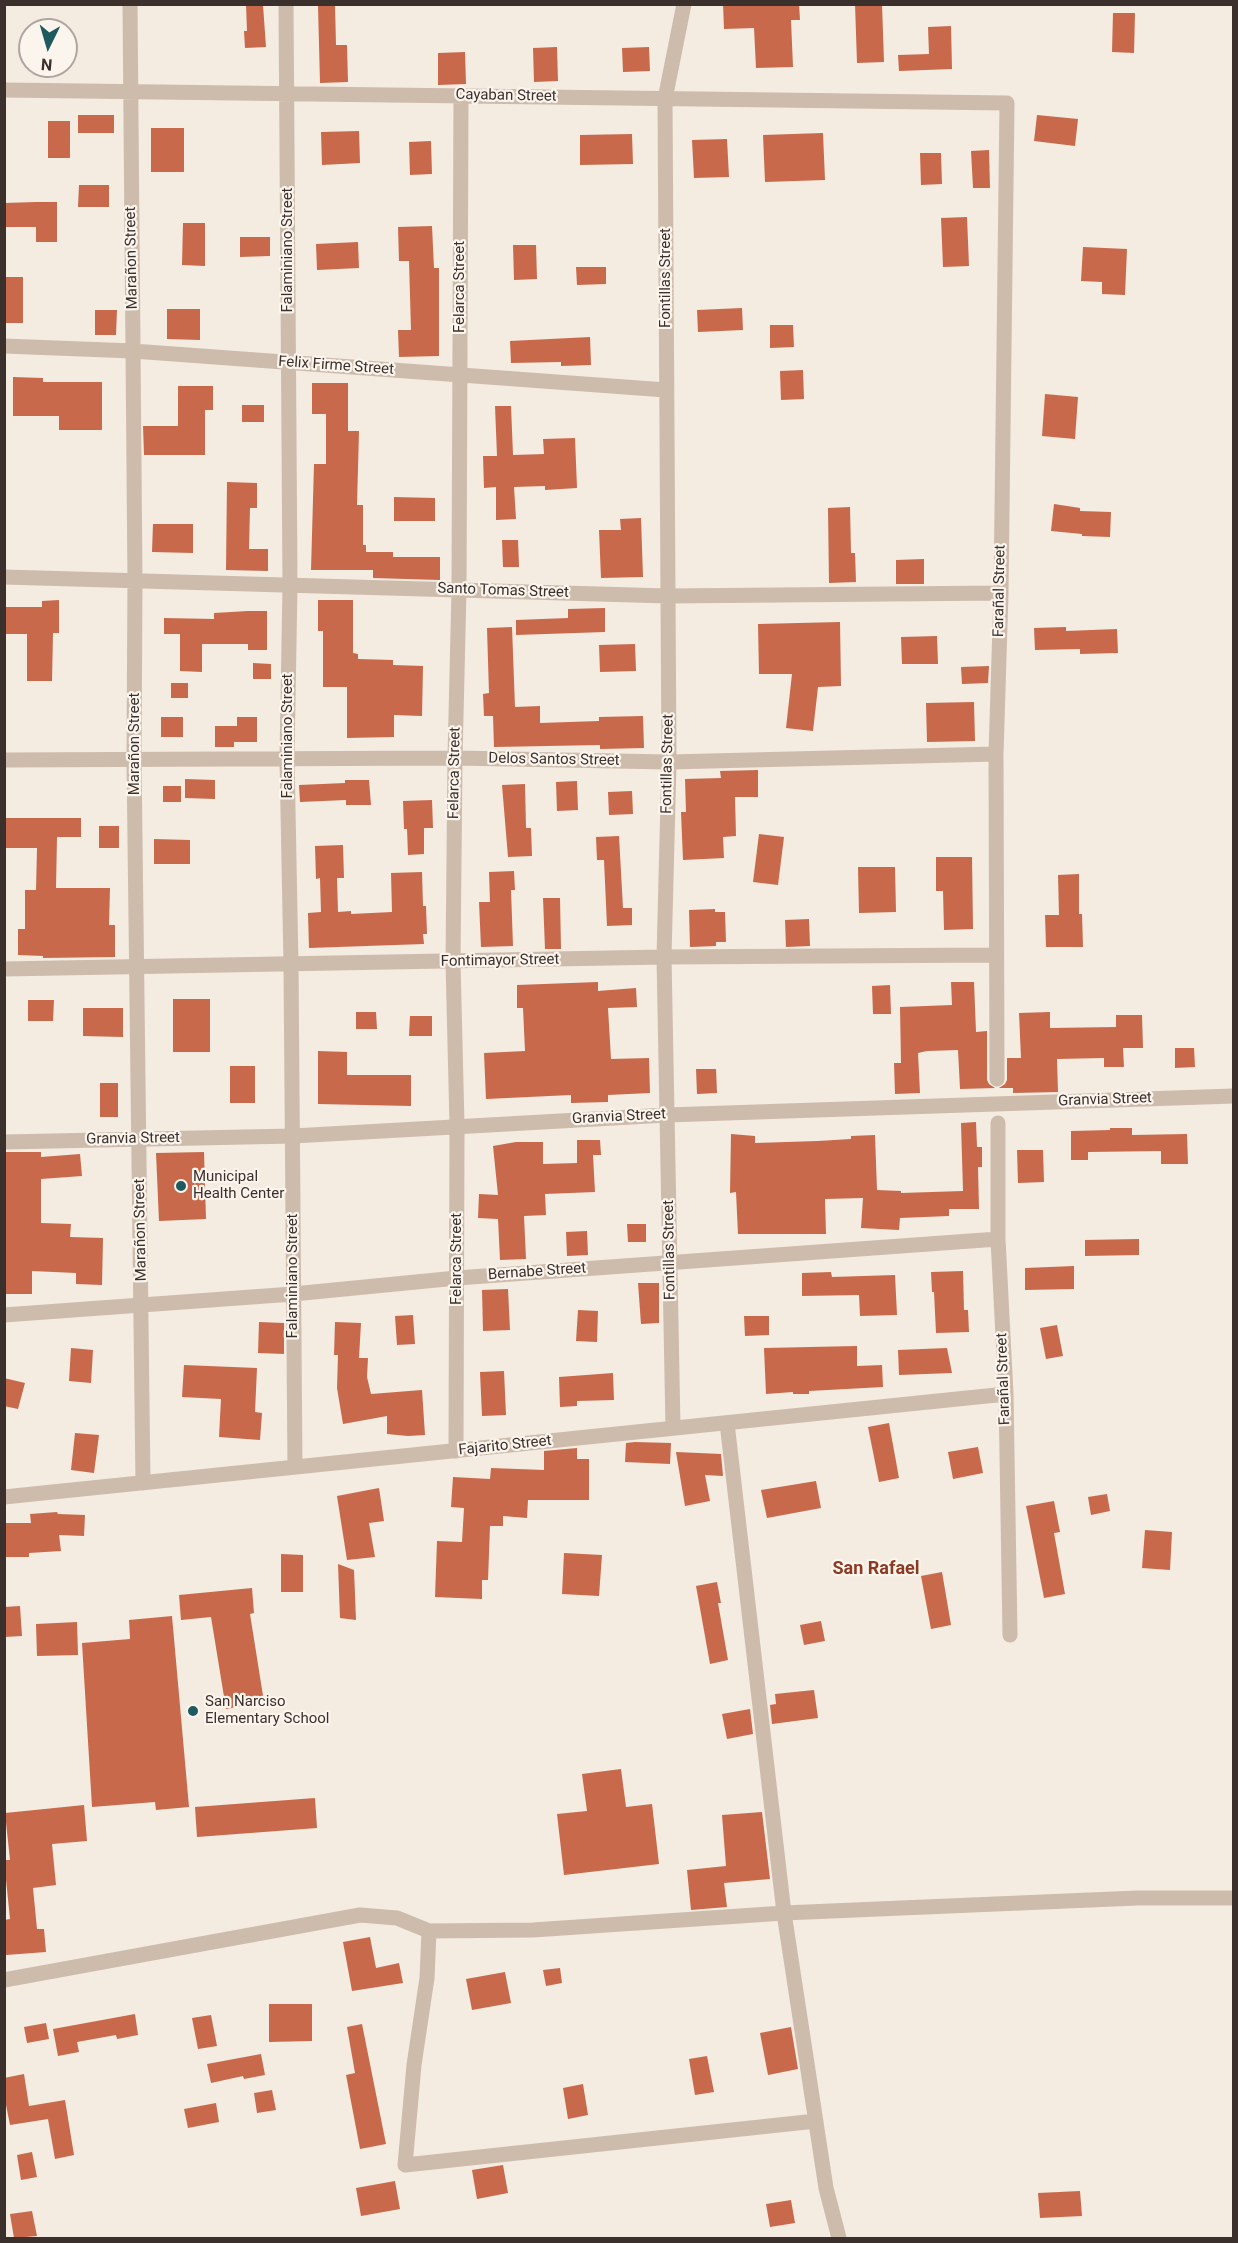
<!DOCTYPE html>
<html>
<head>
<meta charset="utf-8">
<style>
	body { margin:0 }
	#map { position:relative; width:1238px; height:2243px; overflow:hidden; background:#f4ebe1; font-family:Roboto,sans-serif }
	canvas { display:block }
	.frame { position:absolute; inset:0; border:6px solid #3b302b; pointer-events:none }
	.north { position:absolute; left:18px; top:18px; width:60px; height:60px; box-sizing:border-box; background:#fbf5ee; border:2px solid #aea6a0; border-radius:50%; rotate:185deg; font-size:16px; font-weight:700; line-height:24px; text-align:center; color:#3b302b }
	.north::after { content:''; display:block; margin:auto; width:21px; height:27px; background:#1f5a5e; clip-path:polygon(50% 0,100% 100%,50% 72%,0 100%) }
</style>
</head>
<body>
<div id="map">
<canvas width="1238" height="2243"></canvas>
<div class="frame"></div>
<div class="north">N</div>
</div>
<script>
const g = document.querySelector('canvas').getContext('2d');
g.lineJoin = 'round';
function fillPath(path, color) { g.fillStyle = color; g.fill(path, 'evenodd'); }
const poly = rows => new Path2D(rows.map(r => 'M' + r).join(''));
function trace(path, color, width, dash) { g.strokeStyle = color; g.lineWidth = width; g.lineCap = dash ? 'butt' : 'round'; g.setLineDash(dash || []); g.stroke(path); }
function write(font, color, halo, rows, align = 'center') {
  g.font = font + ' Roboto,sans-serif'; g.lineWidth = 4.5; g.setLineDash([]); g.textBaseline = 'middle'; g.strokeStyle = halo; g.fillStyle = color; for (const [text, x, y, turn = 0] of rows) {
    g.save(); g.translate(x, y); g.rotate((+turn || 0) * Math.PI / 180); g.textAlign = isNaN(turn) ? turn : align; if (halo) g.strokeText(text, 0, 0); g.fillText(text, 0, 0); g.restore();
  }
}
const building = poly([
	[723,4,799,4,800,20,791,20,793,67,756,68,754,28,724,29],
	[855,4,882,4,884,62,857,63],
	[246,5,263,5,266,47,245,48,244,31,247,31],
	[335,5,336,45,347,45,348,82,320,83,318,6],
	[1113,13,1135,13,1134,53,1112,52],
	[951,26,952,69,899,71,898,55,929,54,928,27],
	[557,47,558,81,534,82,533,48],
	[649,47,650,71,623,72,622,48],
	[465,52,466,84,438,85,438,53],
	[78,115,114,115,114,133,78,133],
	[1037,115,1078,119,1075,146,1034,141],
	[48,121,70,121,70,158,48,158],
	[151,128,184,128,184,172,151,172],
	[359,131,360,163,322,165,321,132],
	[823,133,825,180,765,182,763,135],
	[632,134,633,164,580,165,580,135],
	[727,139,729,177,694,178,692,140],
	[431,141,432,174,410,175,409,142],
	[989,150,990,188,973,188,971,151],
	[920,153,941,153,942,184,921,185],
	[79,185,109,185,109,207,78,207],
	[36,202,57,202,57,242,36,242,36,227,4,227,4,203],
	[967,217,969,266,943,267,941,218],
	[183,223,205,223,205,266,182,265],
	[432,226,434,268,439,268,439,356,399,357,398,330,411,330,409,261,399,261,398,227],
	[240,237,270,237,270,256,240,257],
	[358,242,359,268,317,270,316,244],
	[513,245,536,245,537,279,514,280],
	[1083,247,1127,249,1125,295,1102,294,1102,282,1081,281],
	[576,267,606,267,606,284,577,285],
	[4,277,23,277,23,323,4,323],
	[742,308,743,330,698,332,697,310],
	[167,309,200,309,200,340,167,339],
	[95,310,117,310,116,335,95,335],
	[770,325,793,325,794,347,770,348],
	[590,337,591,365,561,366,561,362,511,363,510,341],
	[803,370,804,399,781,400,780,371],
	[13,377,43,378,43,382,102,382,102,430,59,430,59,416,13,416],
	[312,383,348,383,348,431,359,431,357,505,363,505,363,545,366,545,366,552,393,552,393,557,440,557,440,580,373,578,373,570,311,570,314,464,326,464,326,414,312,414],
	[178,386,213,386,213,410,205,410,205,455,144,455,143,426,178,426],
	[1045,394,1078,397,1075,439,1042,436],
	[242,405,264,405,264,422,242,422],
	[495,406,511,406,513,455,544,454,543,439,575,438,577,488,545,490,545,486,514,487,516,519,496,520,496,487,484,488,483,456,497,456],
	[227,482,257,483,257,508,250,508,249,549,268,549,268,571,226,570],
	[394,497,435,498,435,521,394,521],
	[1054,504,1080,508,1080,511,1111,512,1110,537,1082,536,1082,534,1051,531],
	[850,507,851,553,855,553,856,582,829,583,828,508],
	[641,518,643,577,601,578,599,530,621,530,620,519],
	[153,524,193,524,193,553,152,552],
	[502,540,518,540,519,567,503,567],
	[924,559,924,584,896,584,896,560],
	[59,600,59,633,53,633,52,681,27,681,27,634,4,634,4,607,42,607,42,601],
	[318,600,353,600,353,653,358,654,358,659,393,660,393,665,423,666,422,716,394,715,394,737,347,738,347,687,323,687,323,631,318,631],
	[605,608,605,632,516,635,516,620,568,618,568,609],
	[248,611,267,611,267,650,248,650,248,644,202,644,202,672,180,671,180,634,164,634,164,618,214,619,214,613],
	[840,622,841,686,818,687,813,731,786,728,792,674,759,674,758,624],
	[512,627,515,707,540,706,540,723,599,721,599,717,643,716,644,748,600,749,600,745,494,747,493,716,484,716,483,694,489,693,487,628],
	[1066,627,1066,631,1117,629,1118,653,1080,654,1080,649,1035,650,1034,628],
	[937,636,938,664,902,664,901,637],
	[635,644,636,671,600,672,599,645],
	[253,663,271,664,271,679,253,679],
	[989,666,988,683,962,684,961,667],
	[171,683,188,683,188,698,171,698],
	[974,702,975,741,927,742,926,703],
	[161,717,183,717,183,737,161,737],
	[237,717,257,717,257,742,234,742,234,747,215,747,215,726,237,726],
	[758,770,758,797,735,797,736,836,723,837,724,858,683,860,681,812,686,812,685,779,721,778,720,771],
	[185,779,215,780,215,799,185,798],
	[345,780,369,780,371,805,346,805,346,800,300,802,299,785,345,783],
	[577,781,578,810,557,811,556,782],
	[525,784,526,828,531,828,532,856,508,857,502,785],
	[163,786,181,786,181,802,163,802],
	[632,791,633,814,609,815,608,792],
	[432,800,433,828,424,828,424,854,408,855,407,829,404,829,403,801],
	[4,818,81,818,81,837,57,837,56,888,110,888,109,925,115,925,115,957,43,958,43,956,18,955,18,929,25,929,25,890,36,890,37,848,4,848],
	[99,826,119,826,119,848,99,848],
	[759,834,784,837,778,885,753,882],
	[619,836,623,908,632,908,632,925,607,926,604,860,597,860,596,837],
	[154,839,190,840,190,864,154,864],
	[343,845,344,878,337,878,338,912,351,911,351,914,392,912,391,873,422,872,423,906,426,906,427,934,423,934,424,944,309,948,308,913,321,912,320,878,316,879,315,846],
	[936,857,972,857,973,929,944,930,943,891,936,891],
	[858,867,895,867,896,912,859,913],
	[514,871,515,890,511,890,513,946,481,947,479,902,490,902,489,872],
	[1079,874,1079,914,1082,914,1083,947,1046,947,1045,915,1059,915,1058,875],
	[543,898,560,898,561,949,545,949],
	[715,909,715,912,725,912,726,942,716,942,716,946,690,947,689,910],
	[809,919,810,946,786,947,785,920],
	[598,982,598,991,636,988,637,1007,608,1008,611,1059,649,1058,650,1093,608,1095,608,1102,571,1103,571,1095,486,1099,484,1053,525,1051,523,1008,517,1008,517,985],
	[951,982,974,982,976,1032,987,1031,987,1080,989,1084,995,1088,960,1089,958,1050,927,1051,918,1053,920,1093,895,1094,894,1063,901,1063,900,1007,952,1005],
	[890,985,891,1014,873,1014,872,986],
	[173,999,210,999,210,1052,173,1052],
	[28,1000,54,1000,53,1021,28,1021],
	[83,1008,123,1008,123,1037,83,1036],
	[356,1012,376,1012,377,1029,356,1029],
	[1050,1012,1050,1028,1116,1027,1116,1015,1142,1015,1143,1048,1123,1048,1124,1067,1104,1067,1104,1058,1057,1059,1058,1092,1013,1093,1013,1088,999,1088,1005,1084,1007,1080,1007,1058,1021,1058,1019,1013],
	[410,1016,432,1016,432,1036,409,1036],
	[1175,1048,1194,1048,1195,1067,1175,1068],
	[318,1051,347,1052,347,1075,411,1075,411,1106,318,1104],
	[230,1066,255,1066,255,1103,230,1103],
	[696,1069,716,1069,717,1093,697,1094],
	[100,1083,118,1083,118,1117,100,1117],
	[976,1122,977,1147,982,1147,982,1167,978,1167,979,1209,949,1209,949,1216,900,1218,899,1230,861,1228,863,1198,825,1199,826,1234,738,1234,736,1192,730,1193,731,1134,755,1136,755,1143,818,1141,851,1139,851,1136,875,1135,877,1190,901,1191,901,1193,963,1191,961,1123],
	[1110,1128,1132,1128,1132,1135,1187,1134,1188,1164,1161,1164,1161,1151,1088,1152,1088,1160,1071,1160,1071,1131,1110,1130],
	[577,1140,600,1140,601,1155,593,1155,595,1192,545,1194,546,1215,524,1216,526,1259,500,1260,498,1219,478,1218,479,1194,498,1195,493,1146,516,1142,543,1142,543,1164,577,1163],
	[1017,1150,1043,1150,1044,1182,1018,1183],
	[4,1152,41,1152,41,1157,80,1154,82,1176,41,1179,41,1223,71,1224,70,1237,103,1238,102,1285,76,1284,76,1273,32,1271,32,1294,4,1294],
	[204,1152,206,1219,159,1221,156,1153],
	[627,1224,646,1224,646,1242,628,1242],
	[587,1231,588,1255,567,1256,566,1232],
	[1139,1239,1139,1255,1085,1256,1085,1240],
	[1074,1266,1074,1289,1025,1290,1025,1268],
	[963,1271,964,1310,968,1310,969,1332,936,1333,934,1292,932,1292,931,1272],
	[831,1272,832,1277,895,1275,897,1315,860,1316,859,1295,802,1296,802,1273],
	[638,1283,659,1283,659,1323,641,1324],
	[508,1289,510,1330,483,1331,482,1290],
	[578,1310,598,1311,597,1342,576,1341],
	[413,1315,415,1344,397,1345,395,1316],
	[744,1316,769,1316,769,1335,745,1336],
	[259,1322,284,1323,284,1354,258,1353],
	[335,1322,361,1323,359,1358,368,1358,367,1377,371,1394,422,1390,425,1435,408,1436,387,1434,387,1416,343,1424,337,1388,338,1355,334,1355],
	[1057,1325,1063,1356,1046,1359,1040,1328],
	[857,1346,857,1366,882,1365,883,1387,809,1391,809,1394,793,1394,793,1392,766,1394,764,1348],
	[71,1348,93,1350,91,1383,69,1381],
	[947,1348,952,1373,899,1375,898,1350],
	[184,1365,257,1368,255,1412,262,1413,260,1440,219,1437,221,1399,182,1397],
	[504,1371,506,1415,482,1416,480,1372],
	[613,1373,614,1400,577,1401,577,1406,560,1407,559,1377],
	[4,1378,25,1383,18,1409,4,1406],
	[889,1423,899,1478,879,1482,868,1427],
	[75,1433,99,1435,94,1473,71,1470],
	[635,1442,671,1443,670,1464,625,1462,626,1443],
	[978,1447,983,1473,953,1479,948,1452],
	[577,1448,577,1459,589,1459,589,1500,528,1500,527,1518,503,1516,503,1526,490,1526,488,1580,482,1580,482,1599,435,1597,437,1541,462,1542,464,1508,451,1507,453,1477,490,1479,491,1468,544,1470,544,1451],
	[676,1452,721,1454,723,1476,705,1475,710,1501,685,1506],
	[816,1481,821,1508,767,1518,761,1490],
	[379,1488,384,1521,369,1523,375,1557,347,1560,337,1496],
	[1107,1494,1110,1511,1091,1515,1088,1497],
	[1054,1501,1060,1532,1054,1533,1065,1594,1044,1598,1026,1506],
	[57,1512,58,1514,85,1515,84,1536,59,1535,61,1551,29,1553,29,1557,4,1557,4,1523,31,1523,30,1514],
	[1145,1530,1172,1532,1170,1570,1142,1568],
	[564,1553,602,1555,599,1596,562,1594],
	[281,1554,303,1555,303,1592,281,1592],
	[338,1564,354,1570,356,1620,340,1618],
	[942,1572,951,1625,931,1629,921,1576],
	[717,1582,721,1603,718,1603,728,1660,710,1664,696,1586],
	[252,1588,254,1613,250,1614,264,1702,226,1709,211,1617,181,1620,179,1595],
	[20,1606,22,1636,4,1637,4,1607],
	[172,1616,189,1807,156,1810,155,1802,92,1807,82,1643,130,1639,129,1620],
	[821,1621,825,1641,804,1645,800,1625],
	[77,1622,78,1655,37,1656,36,1624],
	[814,1690,818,1718,772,1724,770,1705,776,1704,775,1694],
	[750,1709,753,1734,727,1739,722,1714],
	[621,1769,626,1807,652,1804,659,1864,564,1875,557,1814,587,1811,582,1774],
	[315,1798,317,1828,197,1837,195,1807],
	[84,1805,87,1841,52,1844,56,1885,33,1888,37,1929,44,1929,46,1952,6,1955,4,1920,10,1919,4,1860,10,1860,5,1813],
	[762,1812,770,1879,724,1883,727,1907,691,1910,687,1870,726,1866,722,1815],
	[370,1937,376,1968,399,1963,403,1983,352,1991,343,1942],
	[560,1968,562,1983,546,1986,543,1970],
	[505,1972,511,2003,472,2010,466,1979],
	[269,2004,312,2004,312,2041,269,2042],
	[135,2014,138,2035,117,2039,116,2035,77,2042,79,2052,58,2056,53,2029],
	[211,2015,217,2046,198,2049,192,2018],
	[46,2023,49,2039,27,2043,24,2027],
	[362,2024,386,2144,360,2149,346,2075,355,2073,347,2027],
	[791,2027,798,2069,768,2075,760,2033],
	[261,2054,265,2075,244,2079,243,2076,211,2083,207,2064],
	[707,2056,714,2092,695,2095,689,2059],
	[24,2074,29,2106,65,2100,74,2155,55,2159,48,2119,10,2125,4,2095,4,2078],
	[583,2084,588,2115,568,2119,563,2088],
	[272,2090,276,2110,257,2113,254,2093],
	[216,2103,219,2122,188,2128,184,2109],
	[32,2152,37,2177,21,2180,17,2155],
	[503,2165,508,2193,477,2199,472,2170],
	[395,2181,400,2209,361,2216,356,2188],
	[1080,2191,1082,2216,1040,2218,1038,2193],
	[791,2200,795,2223,770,2227,766,2204],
	[32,2211,37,2236,14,2238,10,2214]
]);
const minor = poly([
	[130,4,135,581,134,759,143,1483],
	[286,4,290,585,287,758,291,965,295,1467],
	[4,90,1007,103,1001,593,996,754,997,1079],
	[4,346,133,351,666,390],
	[4,577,668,596,1001,593],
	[4,760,455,758,669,762,996,754],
	[4,969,664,957,995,955],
	[998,1123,998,1239,1006,1394,1010,1635],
	[4,1315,293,1294,457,1278,998,1239],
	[727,1423,784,1913,826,2188,839,2238],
	[673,1428,664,957,669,762,665,99,684,4],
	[456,1451,457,1125,453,962,455,758,459,590,461,96],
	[4,1497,1006,1394],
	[429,1931,427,1978,414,2065,405,2165,816,2121],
	[4,1980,360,1915,397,1918,429,1931,533,1930,784,1913,1137,1898,1234,1898]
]);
const tertiary = poly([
	[4,1142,293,1136,667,1115,1234,1096]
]);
const markers = [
	[181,1186,6,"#1f5a5e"],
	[193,1711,6,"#1f5a5e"]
];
const streetNames = [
	["Cayaban Street",506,96,1],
	["Falaminiano Street",288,250,-90],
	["Marañon Street",132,258,-91],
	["Fontillas Street",666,278,-90],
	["Felarca Street",460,287,-90],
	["Felix Firme Street",336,366,4],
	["Santo Tomas Street",503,591,2],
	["Farañal Street",1000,591,-89],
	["Falaminiano Street",288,736,-90],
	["Marañon Street",135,744,-90],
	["Delos Santos Street",554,760,1],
	["Fontillas Street",668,764,-89],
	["Felarca Street",455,773,-89],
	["Fontimayor Street",500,961,-1],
	["Granvia Street",1105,1100,-2],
	["Granvia Street",619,1117,-3],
	["Granvia Street",133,1139,-1],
	["Marañon Street",141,1230,-91],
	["Fontillas Street",670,1250,-91],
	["Felarca Street",457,1259,-90],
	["Bernabe Street",537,1272,-4],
	["Falaminiano Street",293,1276,-90],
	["Farañal Street",1004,1379,-92],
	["Fajarito Street",505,1446,-6]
];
const poiNames = [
	["Municipal",193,1177],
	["Health Center",193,1194],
	["San Narciso",205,1702],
	["Elementary School",205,1719]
];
const quarterNames = [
	["San Rafael",876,1569]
];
fillPath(building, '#c8694b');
trace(minor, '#cdbbac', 15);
trace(tertiary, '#cdbbac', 15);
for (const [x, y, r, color] of markers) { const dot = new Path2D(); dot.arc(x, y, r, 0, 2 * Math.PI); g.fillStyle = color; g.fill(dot); trace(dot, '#fbf5ee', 2); }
write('15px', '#3b302b', '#fbf5ee', streetNames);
write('15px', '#3b302b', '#fbf5ee', poiNames, 'left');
write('bold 18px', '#8c3b22', '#fbf5ee', quarterNames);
</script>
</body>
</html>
